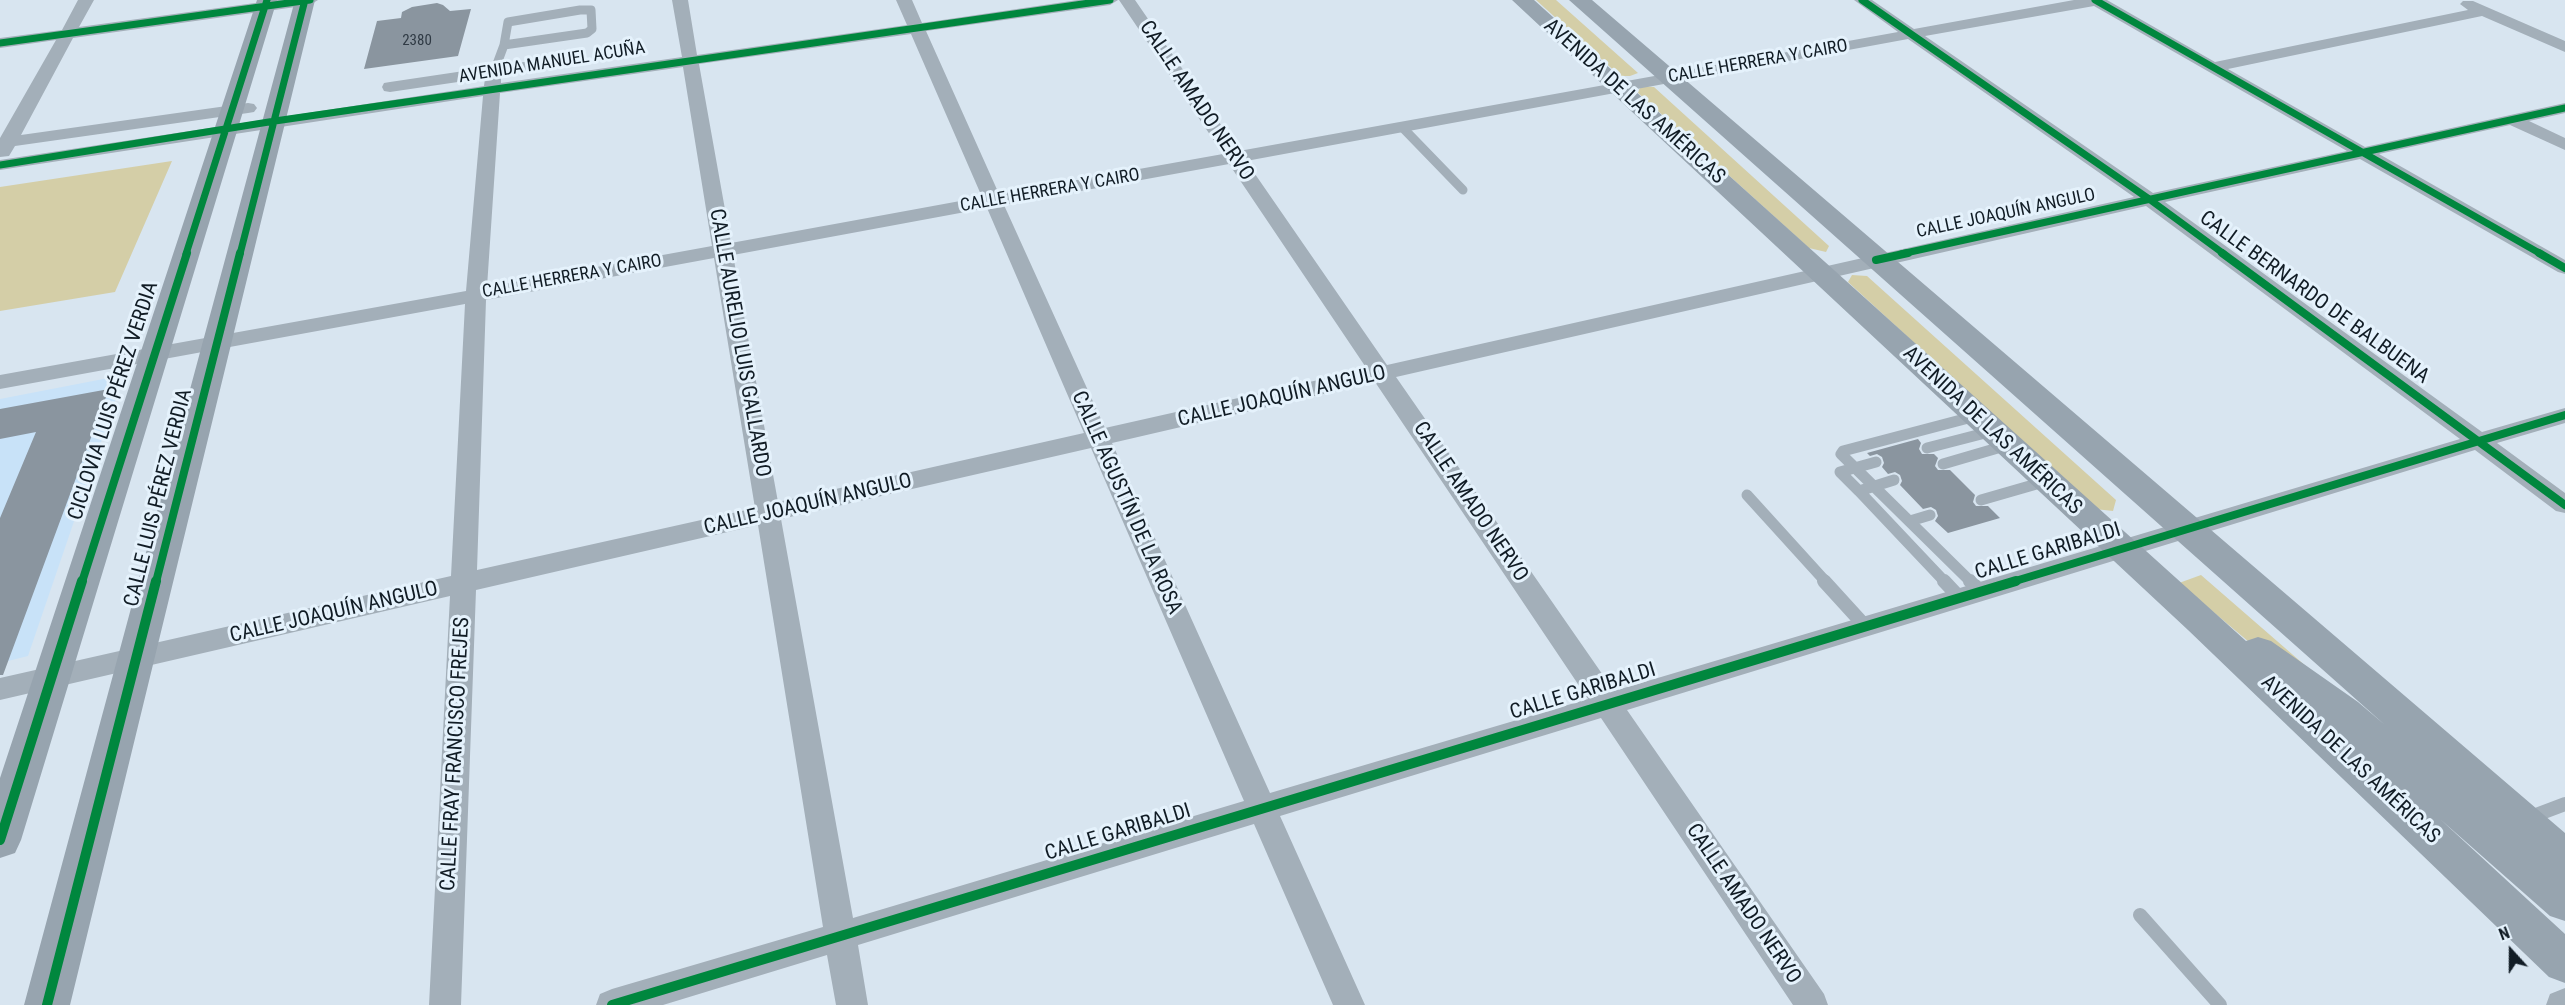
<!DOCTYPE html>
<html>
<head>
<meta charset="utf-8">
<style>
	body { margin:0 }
	#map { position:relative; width:2565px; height:1005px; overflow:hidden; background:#d8e5f0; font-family:"Roboto Condensed",sans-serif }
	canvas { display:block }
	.north { position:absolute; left:2481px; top:921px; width:60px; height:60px; -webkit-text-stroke:4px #e5f2fc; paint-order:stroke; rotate:339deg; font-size:16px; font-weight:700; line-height:24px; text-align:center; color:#111c25 }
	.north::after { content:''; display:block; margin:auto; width:21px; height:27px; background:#111c25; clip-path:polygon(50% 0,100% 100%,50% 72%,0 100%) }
</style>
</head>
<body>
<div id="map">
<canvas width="2565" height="1005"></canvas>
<div class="north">N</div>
</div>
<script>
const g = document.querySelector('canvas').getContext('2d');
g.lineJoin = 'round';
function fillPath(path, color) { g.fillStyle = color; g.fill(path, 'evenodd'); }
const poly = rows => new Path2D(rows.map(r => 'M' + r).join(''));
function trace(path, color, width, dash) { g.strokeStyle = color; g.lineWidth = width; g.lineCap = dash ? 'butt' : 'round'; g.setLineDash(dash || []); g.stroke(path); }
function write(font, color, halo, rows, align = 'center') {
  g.font = font + ' "Roboto Condensed",sans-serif'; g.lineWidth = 6; g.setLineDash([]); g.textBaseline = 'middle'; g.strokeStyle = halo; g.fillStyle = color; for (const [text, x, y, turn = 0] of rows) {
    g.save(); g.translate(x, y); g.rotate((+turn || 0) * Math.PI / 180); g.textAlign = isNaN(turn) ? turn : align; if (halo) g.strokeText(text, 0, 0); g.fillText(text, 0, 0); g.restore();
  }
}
const built = poly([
	[124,375,28,656,0,663,0,399]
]);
const green = poly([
	[1536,0,1556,0,1638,73,1630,76,1620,76],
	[1642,86,1654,87,1829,246,1826,252,1809,248,1637,92],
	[172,161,115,292,0,311,0,187],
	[1852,275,1867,276,2116,500,2113,511,2095,509,1848,282],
	[2201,575,2491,827,2249,642,2179,583]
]);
const building = poly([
	[437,3,443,5,450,11,471,9,458,56,364,69,377,21,401,18,402,12,412,7],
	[109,389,3,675,0,675,0,518,36,432,0,439,0,409],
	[1918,439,1921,443,1919,449,1922,454,1934,454,1938,458,1935,466,1938,470,1950,470,1975,495,1973,502,1976,506,1988,506,2000,518,1948,533,1935,521,1938,516,1936,510,1931,507,1923,509,1900,485,1902,481,1900,475,1895,472,1888,474,1882,467,1884,463,1882,457,1877,454,1870,456,1867,453]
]);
const laneFar2 = poly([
	[580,10,591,10,592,29,587,33,504,45,508,22,580,10],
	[494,72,504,45],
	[1402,127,1463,190]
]);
const laneFar1 = poly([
	[1927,448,1993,431],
	[1943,464,2008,445],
	[1894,480,1859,491,1945,582],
	[1859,491,1840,472,1876,462],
	[1747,495,1826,582],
	[1981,500,2047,481],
	[1910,521,1930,515],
	[1971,582,1841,454,1843,451,1976,416]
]);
const lane = poly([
	[1824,581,1865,626],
	[1944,581,1959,597],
	[1970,581,1980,591],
	[2528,818,2565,804],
	[2140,915,2220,1005]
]);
const street = poly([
	[78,0,94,0,79,27,277,0,318,0,310,5,73,38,21,135,248,103,254,104,257,108,254,112,248,113,15,146,9,156,0,157,0,138,56,40,0,48,0,38,62,30,78,0],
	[672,0,688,0,697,55,907,25,896,0,912,0,922,23,1078,0,1118,0,1110,5,926,31,999,194,1223,154,1119,0,1135,0,1239,151,1898,32,1854,0,1872,0,1914,29,2074,0,2107,0,2215,62,2468,10,2460,4,2463,1,2473,1,2565,41,2565,52,2482,16,2228,69,2365,147,2565,103,2565,113,2529,121,2565,138,2565,150,2510,125,2379,154,2565,260,2565,274,2558,272,2360,159,2165,202,2482,432,2565,408,2565,423,2497,443,2565,493,2565,513,2556,511,2475,450,1627,710,1824,994,1828,1005,1793,1005,1601,718,1280,816,1365,1005,1333,1005,1254,824,858,945,868,1005,836,1005,827,955,663,1005,596,1005,600,994,612,989,823,927,758,525,476,590,461,1005,429,1005,450,596,0,700,0,678,451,576,465,304,0,389,0,375,466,291,483,96,0,170,0,160,484,86,485,78,390,92,384,91,382,87,384,83,390,82,578,54,584,56,586,59,584,62,501,75,501,83,682,57,672,0],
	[2094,6,2347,151,2153,193,1925,36,2094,6],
	[911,34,982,197,731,243,699,64,911,34],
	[1908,39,2134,197,1387,365,1246,161,1908,39],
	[683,67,712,246,487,287,500,93,683,67],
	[1229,164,1367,369,1105,428,1004,205,1229,164],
	[2146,206,2460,439,1614,691,1396,377,2146,206],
	[987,208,1084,433,778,502,733,255,987,208],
	[714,258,755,508,477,570,486,300,714,258],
	[1375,382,1588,699,1270,793,1112,443,1375,382],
	[1091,448,1244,801,853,918,781,519,1091,448],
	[2565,988,2565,1005,2546,1005,2550,994,2565,988]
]);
const secondary = poly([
	[257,0,277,0,21,840,15,853,0,858,0,778,257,0],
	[295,0,315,0,70,1005,24,1005,295,0],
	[1512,0,1534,0,2246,641,2258,637,2271,641,2358,702,2385,725,1569,0,1592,0,2565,833,2565,921,2550,916,2440,819,2565,934,2565,983,2549,977,2188,630,1512,0]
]);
const cyclewayFar2 = poly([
	[1862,0,2149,199,2224,254],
	[2095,0,2541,254],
	[0,43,310,0],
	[0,165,275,121,1110,0],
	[186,254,267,0],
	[240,254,305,0],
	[1901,254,2565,108]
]);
const cyclewayFar1 = poly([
	[2222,253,2565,505],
	[2539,253,2565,268],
	[1876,260,1908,253],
	[82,582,187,253],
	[156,582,240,253],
	[2012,582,2565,415]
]);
const cycleway = poly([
	[0,840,82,581],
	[47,1005,156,581],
	[612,1005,2016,581]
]);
const farNumbernames = [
	["2380",417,41]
];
const farStreetnames = [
	["CALLE HERRERA Y CAIRO",1758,62,-10],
	["AVENIDA MANUEL ACUÑA",552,63,-9],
	["CALLE HERRERA Y CAIRO",1050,191,-10],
	["CALLE JOAQUÍN ANGULO",2006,214,-12],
	["CALLE HERRERA Y CAIRO",572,277,-10]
];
const streetNames = [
	["CALLE AMADO NERVO",1196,101,56],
	["AVENIDA DE LAS AMÉRICAS",1634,102,42],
	["CALLE BERNARDO DE BALBUENA",2314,298,36],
	["CALLE AURELIO LUIS GALLARDO",739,343,80],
	["CALLE JOAQUÍN ANGULO",1282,397,-13],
	["CICLOVIA LUIS PÉREZ VERDIA",114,401,-72],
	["AVENIDA DE LAS AMÉRICAS",1992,431,43],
	["CALLE LUIS PÉREZ VERDIA",159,498,-76],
	["CALLE AMADO NERVO",1470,502,56],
	["CALLE AGUSTÍN DE LA ROSA",1126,503,66],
	["CALLE JOAQUÍN ANGULO",808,505,-13],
	["CALLE GARIBALDI",2048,552,-17],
	["CALLE JOAQUÍN ANGULO",334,613,-13],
	["CALLE GARIBALDI",1583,692,-17],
	["CALLE FRAY FRANCISCO FREJES",456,754,-87],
	["AVENIDA DE LAS AMÉRICAS",2350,760,43],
	["CALLE GARIBALDI",1118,833,-17],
	["CALLE AMADO NERVO",1743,904,56]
];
fillPath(built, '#c8e2f8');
fillPath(green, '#d4cea7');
fillPath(building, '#8a959f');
trace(laneFar2, '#a3afb9', 9);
trace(laneFar1, '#a3afb9', 11);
trace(lane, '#a3afb9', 14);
fillPath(street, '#a3afb9');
fillPath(secondary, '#97a4af');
trace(cyclewayFar2, '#00873e', 7);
trace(cyclewayFar1, '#00873e', 8);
trace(cycleway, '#00873e', 10);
write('15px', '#2f3a44', null, farNumbernames);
write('18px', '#111c25', '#e5f2fc', farStreetnames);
write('21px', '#111c25', '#e5f2fc', streetNames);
</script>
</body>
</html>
